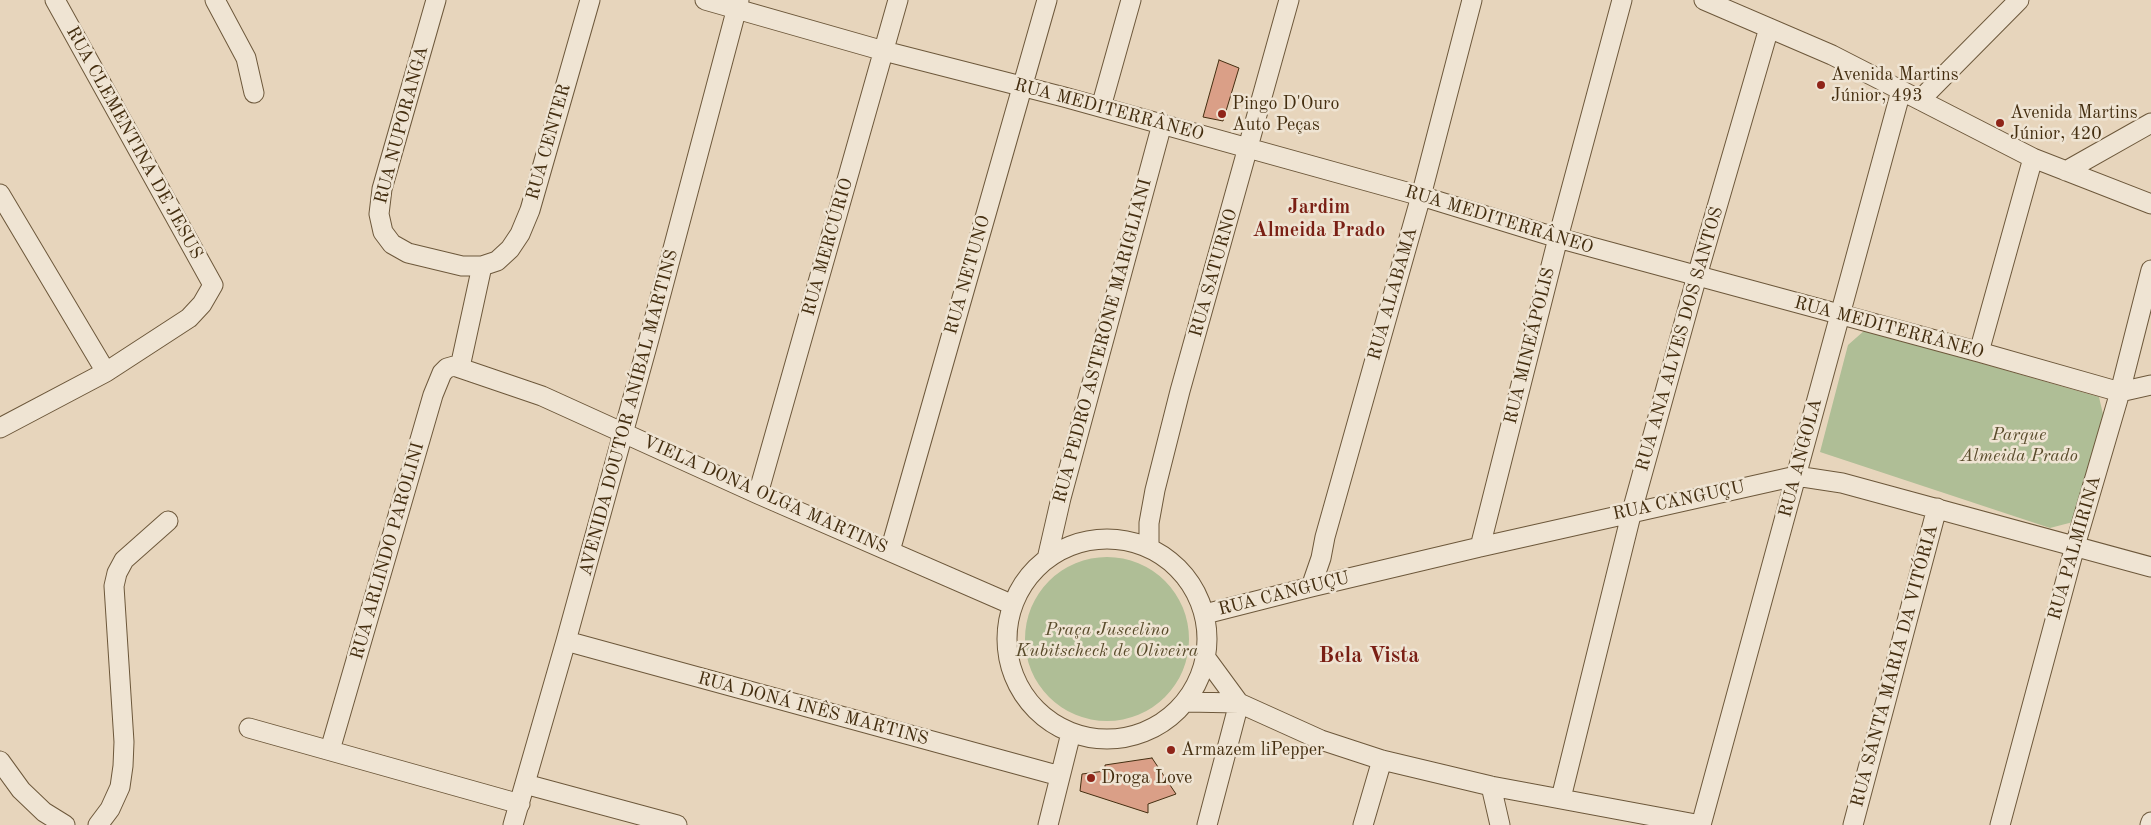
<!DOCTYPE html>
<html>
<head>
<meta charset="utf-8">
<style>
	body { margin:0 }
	canvas { display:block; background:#e7d5bc }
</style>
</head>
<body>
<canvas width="2151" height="825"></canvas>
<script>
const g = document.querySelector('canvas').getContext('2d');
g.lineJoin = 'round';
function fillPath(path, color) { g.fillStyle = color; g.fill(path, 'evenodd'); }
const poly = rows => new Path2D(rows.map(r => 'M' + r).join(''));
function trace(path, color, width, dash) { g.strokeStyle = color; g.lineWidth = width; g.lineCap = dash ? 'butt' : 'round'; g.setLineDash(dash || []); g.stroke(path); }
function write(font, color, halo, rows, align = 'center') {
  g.font = font + ' "Old Standard TT",serif'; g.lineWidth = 5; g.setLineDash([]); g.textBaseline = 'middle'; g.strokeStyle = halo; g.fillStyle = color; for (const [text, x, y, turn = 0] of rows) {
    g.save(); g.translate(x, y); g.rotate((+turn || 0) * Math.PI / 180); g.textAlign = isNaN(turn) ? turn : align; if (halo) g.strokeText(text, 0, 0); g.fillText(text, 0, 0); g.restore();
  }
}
const green = poly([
	[1865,330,2099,397,2105,423,2073,522,2050,528,1820,452,1848,345],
	'1025 639a82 82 0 1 1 164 0a82 82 0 1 1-164 0Z'
]);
const building = poly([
	[1219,60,1239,68,1223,121,1203,117,1219,60],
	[1152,758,1176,794,1148,804,1148,813,1080,791,1082,774,1105,771,1105,765,1152,758]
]);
const minor = poly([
	[215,0,246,58,254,93],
	[436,0,382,189,379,214,383,232,392,244,408,253,462,266,482,266,497,261,510,249,520,234,530,210,590,0],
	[705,0,884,51,1064,97,1421,196,1558,238,1979,352,2120,392,2151,385],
	[1704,0,1832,55,2033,158,2151,204],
	[1920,100,2019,0],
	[1101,107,1131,0],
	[2066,171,2151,123],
	[0,194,106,372],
	[1979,352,2033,158],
	[460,367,482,266],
	[0,428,106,372,189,318,202,304,213,285,55,0],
	[758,494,898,0],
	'1007 639a100 100 0 1 1 200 0a100 100 0 1 1-200 0Z',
	[1149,547,1149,523,1155,490,1180,391,1289,0],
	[1480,547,1558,238,1622,0],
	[890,551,1047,0],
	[1047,559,1061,498,1162,124],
	[1311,587,1321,558,1325,537,1421,196,1472,0],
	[1205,614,1311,587,1480,547,1796,476,1842,483,2151,567],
	[566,641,1060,776],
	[1206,658,1239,703],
	[1186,702,1239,703,1321,740,1382,760,1491,786,1701,825],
	[249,728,520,804],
	[330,750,433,395,442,373,447,368,454,366,542,396,758,494,1013,605],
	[0,761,21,790,44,812,65,825],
	[525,784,677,825],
	[1491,786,1500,825],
	[1561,798,1632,511,1697,276,1769,28],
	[98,825,110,809,120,787,123,766,124,742,114,586,117,573,124,560,168,521],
	[513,825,566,641,649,339,739,0],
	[1048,825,1071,733],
	[1207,825,1239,703],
	[1363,825,1382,760],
	[1701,825,1901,91],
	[1853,825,1937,508],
	[2000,825,2075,546,2120,392,2151,270],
	[2150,825,2151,822]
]);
const markers = [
	[1821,85,5,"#8f2418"],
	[1222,114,5,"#8f2418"],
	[2000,123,5,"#8f2418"],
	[1171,750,5,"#8f2418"],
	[1091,778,5,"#8f2418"]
];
const poiNames = [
	["Avenida Martins",1831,75],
	["Júnior, 493",1831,96],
	["Pingo D'Ouro",1232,104],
	["Auto Peças",1232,125],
	["Avenida Martins",2010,113],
	["Júnior, 420",2010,134],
	["Armazem liPepper",1181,750],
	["Droga Love",1101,778]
];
const streetNames = [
	["RUA MEDITERRÂNEO",1109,110,15],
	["RUA NUPORANGA",402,125,-75],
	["RUA CENTER",549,142,-74],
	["RUA CLEMENTINA DE JESUS",134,143,61],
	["RUA MEDITERRÂNEO",1499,220,17],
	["RUA MERCÚRIO",828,247,-74],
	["RUA SATURNO",1214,273,-74],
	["RUA NETUNO",968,275,-74],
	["RUA ALABAMA",1393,294,-74],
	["RUA MEDITERRÂNEO",1889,328,15],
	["RUA ANA ALVES DOS SANTOS",1680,339,-74],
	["RUA PEDRO ASTERONE MARIGLIANI",1103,341,-75],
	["RUA MINEÁPOLIS",1530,346,-76],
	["AVENIDA DOUTOR ANÍBAL MARTINS",629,413,-75],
	["RUA ANGOLA",1801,458,-75],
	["VIELA DONA OLGA MARTINS",765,495,24],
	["RUA CANGUÇU",1679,501,-12],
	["RUA PALMIRINA",2075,548,-74],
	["RUA ARLINDO PAROLINI",388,551,-74],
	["RUA CANGUÇU",1284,594,-14],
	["RUA SANTA MARIA DA VITÓRIA",1895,666,-75],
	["RUA DONÁ INÊS MARTINS",813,709,15]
];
const parkNames = [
	["Parque",2019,435],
	["Almeida Prado",2019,456],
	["Praça Juscelino",1107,630],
	["Kubitscheck de Oliveira",1107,651]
];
const quarterNames = [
	["Jardim",1319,208],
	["Almeida Prado",1319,231]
];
const districtNames = [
	["Bela Vista",1369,656]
];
fillPath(green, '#afbe96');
fillPath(building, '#da9f87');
trace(building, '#442e10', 1);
trace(minor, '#6d583b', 21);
trace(minor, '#efe4d3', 19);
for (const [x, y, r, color] of markers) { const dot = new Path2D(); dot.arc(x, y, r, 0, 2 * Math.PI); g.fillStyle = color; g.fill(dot); trace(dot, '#efe4d3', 2); }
write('18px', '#442e10', '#efe4d3', poiNames, 'left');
write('18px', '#442e10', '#efe4d3', streetNames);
write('italic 18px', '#594b2b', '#efe4d3', parkNames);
write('bold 20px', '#7a1f14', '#efe4d3', quarterNames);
write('bold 22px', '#7a1f14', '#efe4d3', districtNames);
</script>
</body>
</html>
